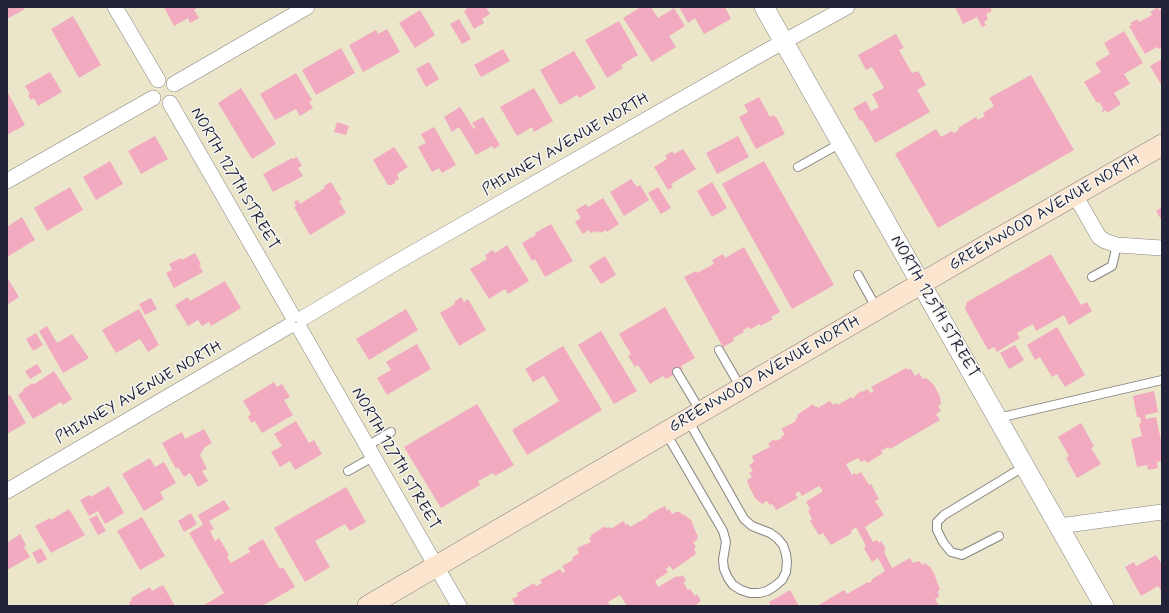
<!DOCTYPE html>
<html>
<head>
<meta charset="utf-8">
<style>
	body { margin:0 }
	#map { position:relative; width:1169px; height:613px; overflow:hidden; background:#ebe6c9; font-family:Mynerve,sans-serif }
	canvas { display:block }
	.frame { position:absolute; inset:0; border:8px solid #22223b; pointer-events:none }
</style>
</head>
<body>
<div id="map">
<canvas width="1169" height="613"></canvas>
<div class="frame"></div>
</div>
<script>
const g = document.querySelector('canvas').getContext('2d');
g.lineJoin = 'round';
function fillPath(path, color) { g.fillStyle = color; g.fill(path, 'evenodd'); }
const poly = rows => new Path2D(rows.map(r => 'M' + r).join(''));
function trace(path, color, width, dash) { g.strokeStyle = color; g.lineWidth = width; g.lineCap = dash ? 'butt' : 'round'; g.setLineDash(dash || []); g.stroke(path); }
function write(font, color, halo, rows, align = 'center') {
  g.font = font + ' Mynerve,sans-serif'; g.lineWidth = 3; g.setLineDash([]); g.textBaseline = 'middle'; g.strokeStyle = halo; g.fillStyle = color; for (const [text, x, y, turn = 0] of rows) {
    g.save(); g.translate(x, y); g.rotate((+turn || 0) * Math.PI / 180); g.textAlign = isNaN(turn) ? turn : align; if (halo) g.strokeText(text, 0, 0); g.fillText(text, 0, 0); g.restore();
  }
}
const building = poly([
	[7,7,23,7,25,9,7,19],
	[164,7,199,7,194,10,199,18,190,23,188,18,174,26],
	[466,7,486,7,490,14,482,19,484,23,474,29,464,11,467,9],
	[641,7,651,7,658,18,674,8,685,26,669,36,676,47,652,62,623,18],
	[679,7,695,7,696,9,699,7,725,7,731,19,704,34,695,18,688,23],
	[955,7,990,7,992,11,986,14,988,19,984,22,986,25,982,27,977,17,963,24],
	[1158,7,1159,10,1162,9,1162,47,1159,49,1157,47,1145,54,1129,26,1132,25,1130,23,1138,19,1139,22,1152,15,1150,12],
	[420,10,435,35,415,48,399,23],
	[73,16,101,65,79,78,51,29],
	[459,19,471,39,462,44,450,24],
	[619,21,638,55,621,65,623,68,607,78,585,40],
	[387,29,400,52,363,72,349,45,376,30,378,34],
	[1124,31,1143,63,1124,74,1130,84,1114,93,1121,104,1107,113,1106,110,1102,113,1103,108,1099,102,1097,103,1084,82,1101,72,1095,63,1110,54,1104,43],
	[896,34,904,48,899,50,912,73,918,71,926,85,917,90,930,112,875,143,862,120,860,121,853,108,866,101,871,111,879,107,872,94,884,88,872,67,866,70,858,55],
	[341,48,355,73,316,95,302,70],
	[503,49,510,61,481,77,474,65],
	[574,51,596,88,579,98,577,95,560,105,540,70],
	[1162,59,1162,86,1150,66],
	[429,62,439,79,426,87,416,69],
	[50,72,62,92,38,106,34,98,31,100,28,96,30,94,25,86],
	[296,73,312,100,309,102,313,108,300,116,296,109,275,120,260,94],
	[1031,75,1074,150,938,228,895,154,936,129,941,137,952,131,954,133,959,130,958,128,976,117,978,120,985,116,983,113,994,106,989,98],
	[241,88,276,144,252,159,218,103],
	[534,88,553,121,534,132,532,127,517,136,500,107],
	[7,93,8,93,25,125,7,135],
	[759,97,770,117,774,115,775,117,776,117,785,134,756,149,739,117,748,112,744,105],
	[460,107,474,129,476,128,472,123,483,117,500,145,494,149,492,146,476,155,459,127,452,132,444,117],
	[337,122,349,126,346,135,334,132],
	[434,127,456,165,442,173,439,168,432,172,418,147,426,143,421,134],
	[155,136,168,159,141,174,128,151],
	[738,136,749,157,717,174,706,153],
	[394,147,408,167,397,174,399,179,395,181,395,183,392,185,388,185,373,160],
	[683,149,696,169,671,184,673,187,668,190,654,167,667,159,665,156,672,151,674,154],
	[297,157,302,166,298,168,303,176,273,192,263,174,292,158,293,159],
	[110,161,123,184,96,200,83,177],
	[764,161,834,285,792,309,722,184],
	[631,179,637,187,640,185,649,200,624,216,610,192],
	[331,182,342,200,339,201,346,213,310,235,294,207,296,206,294,202,298,200,300,204,325,188,324,186],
	[712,182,727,208,712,217,697,191],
	[70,187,83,210,47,231,34,208],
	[658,187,671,208,661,214,648,193],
	[603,198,619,224,607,232,606,230,600,233,599,231,596,233,594,231,591,233,589,230,583,234,575,222,581,218,576,210,586,204,588,207],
	[1162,207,1162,221,1156,211],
	[22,217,35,240,7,257,7,227],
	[551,224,573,261,545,277,535,259,532,261,522,243,536,235,535,233],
	[507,245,529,281,508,294,505,289,489,299,470,269,487,259,485,255,493,250,495,253],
	[744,247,780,312,771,317,773,319,761,326,759,324,751,329,749,327,743,330,744,332,733,338,734,341,723,347,684,277,696,271,697,273,714,264,712,260,723,254,725,258],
	[195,253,201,264,199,265,203,272,174,288,166,273,172,270,169,264,181,258,182,260],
	[1051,254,1081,305,1087,302,1092,311,1069,325,1064,315,1036,331,1033,324,1017,333,1020,338,997,352,994,347,988,350,965,309,967,302],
	[605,256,616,275,601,284,589,266],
	[7,277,19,297,7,305],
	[225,281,241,308,211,326,209,322,202,326,198,320,188,326,175,305,188,297,190,301],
	[461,297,464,302,468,299,486,330,459,346,440,313,455,304,454,302],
	[151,298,157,309,145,315,139,304],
	[665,307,695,358,681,366,683,369,666,379,663,376,650,384,638,365,635,367,628,356,631,354,619,334],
	[139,309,159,345,148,352,140,339,116,353,102,330],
	[406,309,418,330,369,360,356,339],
	[47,326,57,343,72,334,89,358,63,373,39,331],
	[1057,327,1085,375,1065,387,1057,374,1052,377,1040,357,1035,360,1027,345],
	[601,331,637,391,614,404,578,345],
	[36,333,43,345,33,351,26,339],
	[417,344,431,369,387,395,377,378,391,370,386,362],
	[1015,345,1024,360,1009,369,1000,353],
	[563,346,602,410,527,455,512,430,559,401,544,376,533,382,525,369],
	[37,364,42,372,30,379,25,371],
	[906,368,908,370,911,369,915,376,919,373,923,379,926,378,934,385,940,397,941,404,938,406,941,411,936,414,940,420,890,449,888,447,881,451,883,453,867,463,865,460,861,462,858,458,846,464,852,475,855,473,856,475,861,472,869,485,871,484,879,499,875,501,884,515,865,527,873,542,877,540,879,543,881,541,886,549,884,550,885,554,892,568,910,558,913,563,917,561,918,562,920,561,922,565,925,563,930,567,934,573,940,590,938,591,939,597,935,599,939,605,817,606,844,590,847,594,868,582,869,583,872,581,871,580,885,571,878,558,872,562,864,548,866,546,856,527,851,531,852,533,831,545,823,533,819,535,810,521,812,519,808,511,810,509,806,502,823,491,819,486,802,496,799,491,795,494,798,498,776,510,772,504,770,505,767,501,762,504,755,498,749,486,747,480,752,477,749,473,753,471,749,465,754,462,752,456,770,447,768,444,774,439,776,441,782,438,781,437,785,434,781,429,796,421,795,419,798,417,797,415,813,404,815,407,816,406,818,408,830,401,833,405,836,403,838,405,851,397,852,399,855,397,855,396,861,391,862,392,868,389,870,393,874,391,871,387],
	[54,371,72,399,63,405,61,402,33,419,18,395,24,390,23,389,33,383,33,385],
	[274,382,277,387,282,384,290,397,284,400,293,415,262,433,255,421,251,423,248,417,251,414,243,401],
	[1154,391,1158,412,1145,415,1146,419,1156,417,1162,445,1162,461,1157,462,1158,468,1148,470,1147,465,1137,467,1131,439,1142,436,1139,424,1141,423,1140,417,1137,417,1133,396],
	[10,395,26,423,7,434,7,396],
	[477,404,514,465,495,476,493,473,478,481,480,485,441,508,404,447],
	[296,421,309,443,314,440,322,454,295,470,290,461,280,467,271,452,282,446,274,434],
	[1081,423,1094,446,1091,448,1101,464,1077,478,1066,458,1069,456,1058,437],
	[204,429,212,443,205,447,200,455,207,469,202,471,208,481,198,487,190,473,184,477,178,467,176,469,162,443,182,432,185,439],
	[150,458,155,467,164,462,176,483,160,492,164,499,144,511,122,474],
	[109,486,124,513,105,524,98,511,89,516,80,500,89,495,91,497],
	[346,487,366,522,350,531,345,524,315,541,330,567,305,582,274,528],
	[224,500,230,509,209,521,214,529,210,531,215,541,219,538,229,555,227,557,231,563,250,552,248,548,263,539,280,569,283,567,295,587,262,606,203,606,224,593,189,533,203,525,198,515],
	[665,506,667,511,669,509,672,514,676,512,680,512,682,515,683,514,691,520,698,537,696,541,693,542,696,547,694,549,696,554,673,570,670,566,666,569,668,572,655,581,658,587,677,576,679,577,683,575,686,581,683,582,688,590,690,589,695,596,697,594,701,601,695,606,627,606,620,595,608,602,611,606,516,606,512,599,518,596,517,593,534,583,536,586,542,583,540,580,560,569,563,573,565,571,562,566,573,560,572,558,579,553,577,548,591,542,589,538,591,537,591,535,605,526,606,528,610,527,611,529,623,521,626,525,628,524,630,527,648,517,647,516,657,510],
	[69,509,85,535,51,553,35,526,50,518,51,520],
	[191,513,197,524,184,532,178,521],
	[97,515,106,531,98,535,89,519],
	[142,517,165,556,140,570,117,531],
	[20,534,26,545,24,547,30,557,7,570,7,543],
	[41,548,47,559,38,564,32,553],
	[1156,555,1162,565,1162,591,1161,591,1158,586,1141,596,1125,567,1134,562,1136,566],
	[163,585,175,606,126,606,130,604,129,602,132,600,131,598,150,587,152,591],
	[790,590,799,606,771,606,769,602]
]);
const service = poly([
	[798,167,841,143],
	[858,275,877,309],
	[1092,277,1112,266,1117,245],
	[719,350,741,388],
	[677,372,701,412],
	[998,418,1162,380],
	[666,433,723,531,726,542,723,560,724,569,728,578,733,585,741,590,750,593,759,593,767,591,775,586,782,580,786,572,787,562,786,554,783,545,777,538,770,533,752,526,744,519,688,420],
	[367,446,391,432],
	[348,471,373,457],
	[999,536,962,555,951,552,943,542,937,530,937,522,944,515,1025,466]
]);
const minor = poly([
	[115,7,158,80],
	[174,84,307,7],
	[170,103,292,315],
	[7,181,153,98],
	[1075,195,1099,237,1105,241,1117,245,1162,248],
	[303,318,397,262,763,53,847,7],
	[300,329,459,606],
	[7,491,289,326],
	[1059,526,1162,512]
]);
const tertiary = poly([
	[764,7,1104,606]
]);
const secondary = poly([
	[368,606,982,248,1162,145]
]);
const streetNames = [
	["PHINNEY AVENUE NORTH",566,145,-30],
	["NORTH 127TH STREET",234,179,60],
	["GREENWOOD AVENUE NORTH",1045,213,-30],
	["NORTH 125TH STREET",934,307,60],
	["GREENWOOD AVENUE NORTH",765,375,-30],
	["PHINNEY AVENUE NORTH",139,393,-30],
	["NORTH 127TH STREET",395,459,60]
];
fillPath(building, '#f1aac0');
trace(service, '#868482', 10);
trace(minor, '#868482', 16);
trace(tertiary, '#868482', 20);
trace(secondary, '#868482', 22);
trace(service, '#fff', 8);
trace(minor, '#fff', 15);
trace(tertiary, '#fff', 19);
trace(secondary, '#fce5cf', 21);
write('16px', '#22223b', '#f6f6f2', streetNames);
</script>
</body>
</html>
